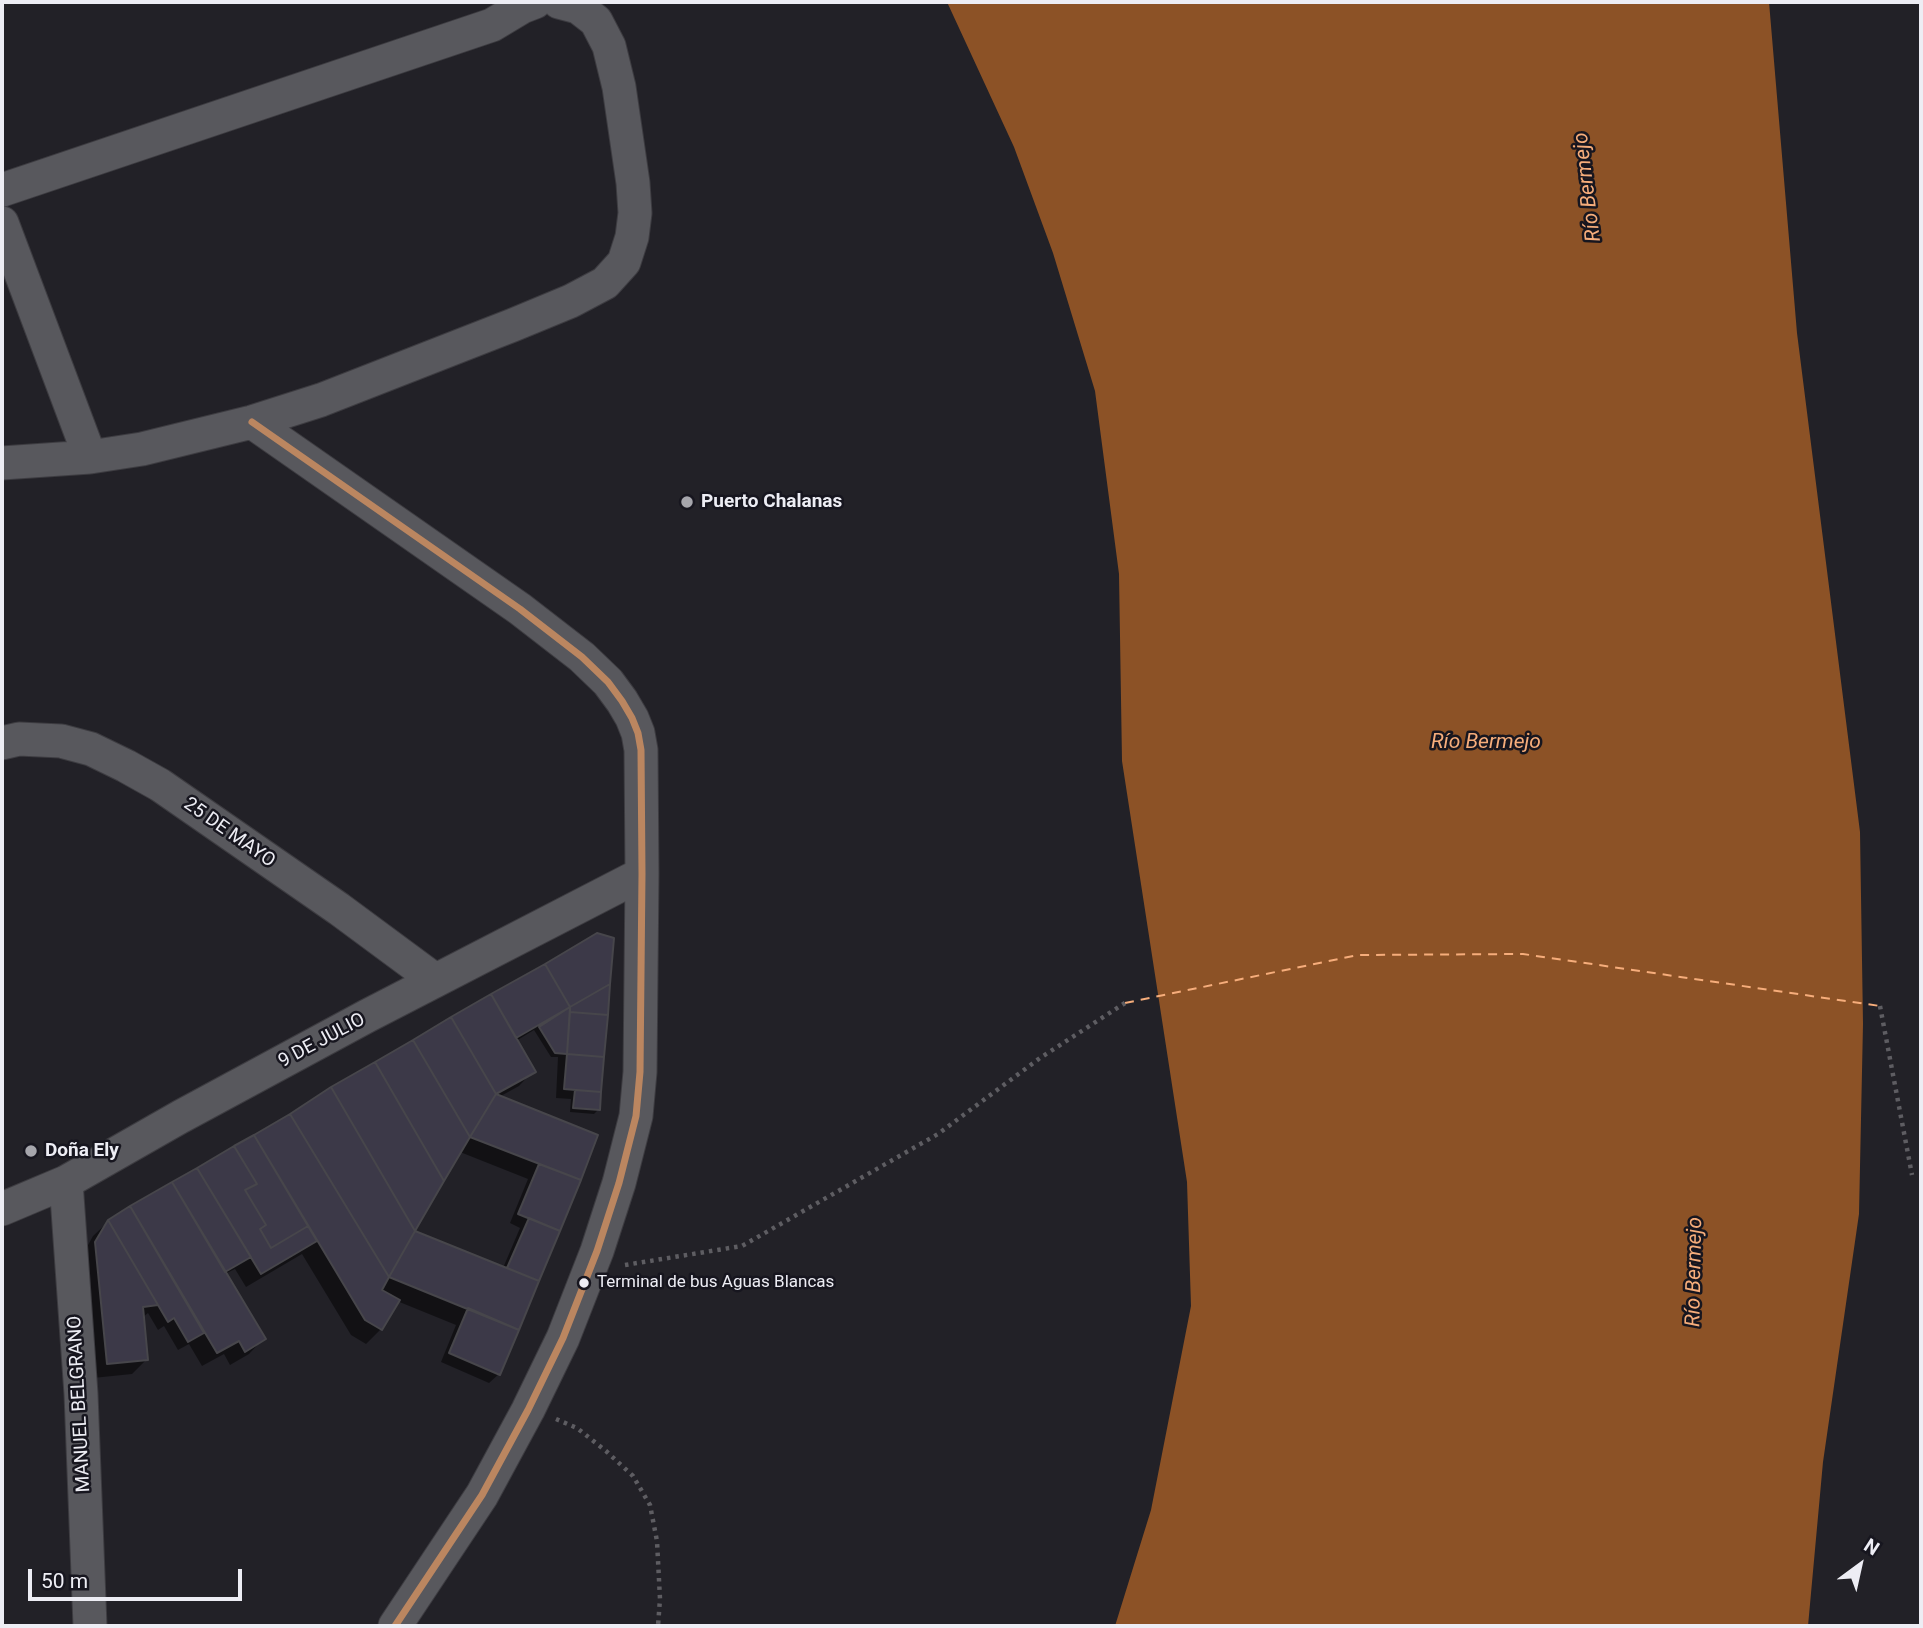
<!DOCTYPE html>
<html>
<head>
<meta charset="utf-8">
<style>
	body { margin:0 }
	#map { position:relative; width:1923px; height:1628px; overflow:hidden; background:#222127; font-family:Roboto,sans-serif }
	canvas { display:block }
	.frame { position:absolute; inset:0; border:4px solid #ededf4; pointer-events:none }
	.north { position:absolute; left:1825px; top:1530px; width:70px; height:70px; -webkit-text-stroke:5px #17161f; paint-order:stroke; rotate:33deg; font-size:19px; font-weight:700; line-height:28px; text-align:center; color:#ededf4 }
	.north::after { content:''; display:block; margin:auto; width:24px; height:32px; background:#ededf4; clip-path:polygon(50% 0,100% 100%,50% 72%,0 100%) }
	.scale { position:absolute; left:28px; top:1569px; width:214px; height:32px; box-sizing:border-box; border:4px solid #ededf4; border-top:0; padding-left:9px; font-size:21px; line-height:24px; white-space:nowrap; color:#ededf4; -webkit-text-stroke:5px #17161f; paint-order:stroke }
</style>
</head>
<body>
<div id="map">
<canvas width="1923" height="1628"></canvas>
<div class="frame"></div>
<div class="north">N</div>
<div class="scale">50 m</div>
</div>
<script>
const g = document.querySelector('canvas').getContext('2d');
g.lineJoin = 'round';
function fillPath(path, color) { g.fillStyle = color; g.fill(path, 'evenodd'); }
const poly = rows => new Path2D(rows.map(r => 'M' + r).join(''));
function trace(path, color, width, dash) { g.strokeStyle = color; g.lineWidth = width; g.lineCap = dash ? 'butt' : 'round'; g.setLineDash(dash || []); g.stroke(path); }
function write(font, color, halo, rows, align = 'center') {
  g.font = font + ' Roboto,sans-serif'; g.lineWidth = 5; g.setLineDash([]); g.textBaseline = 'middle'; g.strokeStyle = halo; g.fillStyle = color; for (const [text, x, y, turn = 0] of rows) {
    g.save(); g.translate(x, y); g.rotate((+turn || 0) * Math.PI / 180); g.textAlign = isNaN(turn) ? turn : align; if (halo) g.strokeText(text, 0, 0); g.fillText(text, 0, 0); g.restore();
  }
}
const water = poly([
	[947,2,1769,2,1797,333,1860,832,1863,1024,1859,1214,1823,1462,1808,1626,1115,1626,1151,1510,1191,1306,1187,1182,1122,761,1119,574,1095,391,1053,253,1014,147]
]);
const shadow = poly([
	[598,935,606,1015,598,1110,594,1114,570,1112,571,1099,556,1098,558,1057,551,1057,534,1030,516,1041,533,1071,519,1086,499,1097,596,1136,499,1374,489,1383,441,1362,456,1325,397,1301,381,1329,366,1344,351,1335,302,1254,246,1287,235,1269,225,1274,263,1339,249,1354,230,1365,224,1354,202,1366,189,1344,178,1350,164,1326,158,1330,148,1313,142,1318,146,1360,132,1374,93,1378,81,1258,93,1236,109,1221,255,1137,332,1088],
	[460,1152,528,1179,510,1223,520,1228,503,1268,413,1232]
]);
const ferry = poly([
	[1125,1003,1358,955,1523,954,1880,1006]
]);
const building = poly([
	[597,933,614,938,610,984,570,1007,545,964,597,933],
	[545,964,570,1007,516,1038,491,994,545,964],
	[610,984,608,1015,570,1012,570,1007,610,984],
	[491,994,536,1072,496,1094,451,1017,491,994],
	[570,1007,567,1054,555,1053,539,1027,570,1007],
	[570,1012,608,1015,604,1057,567,1054,570,1012],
	[451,1017,496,1094,470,1137,413,1040,451,1017],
	[413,1040,470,1137,444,1181,375,1062,413,1040],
	[567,1054,604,1057,601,1092,564,1089,567,1054],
	[375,1062,444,1181,415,1231,331,1087,375,1062],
	[331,1087,415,1231,389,1277,290,1114,331,1087],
	[575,1090,601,1092,600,1110,573,1108,575,1090],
	[496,1094,598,1135,581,1180,470,1137,496,1094],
	[290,1114,389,1277,382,1290,400,1300,382,1330,365,1320,254,1135,290,1114],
	[254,1135,308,1226,271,1248,260,1229,266,1225,245,1190,257,1184,234,1146,254,1135],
	[234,1146,257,1184,245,1190,266,1225,260,1229,271,1248,308,1226,317,1241,261,1274,197,1168,234,1146],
	[539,1164,581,1180,560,1231,518,1214,539,1164],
	[197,1168,251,1257,225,1272,172,1182,197,1168],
	[172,1182,266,1339,245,1352,239,1341,217,1353,130,1206,172,1182],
	[130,1206,204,1333,188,1342,174,1318,168,1322,108,1220,130,1206],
	[529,1218,560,1231,539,1281,507,1268,529,1218],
	[108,1220,158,1305,143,1307,148,1360,107,1364,95,1242,108,1220],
	[415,1231,539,1281,519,1330,389,1277,415,1231],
	[468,1308,519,1330,500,1375,449,1353,468,1308]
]);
const path = poly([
	[1880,1006,1912,1175],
	[625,1265,742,1246,938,1134,1040,1058,1125,1003],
	[556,1419,577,1428,606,1451,633,1476,650,1505,657,1541,660,1599,658,1626]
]);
const street = poly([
	[2,190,492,25,522,7,535,2],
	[2,223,90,457],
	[252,422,520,609,582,657,608,682,622,701,632,718,638,733,641,750,642,874,640,1072,636,1116,619,1183,597,1251,563,1338,528,1410,482,1495,395,1626],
	[2,463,90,457,142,449,252,422,321,400,513,325,571,301,605,283,624,262,632,237,635,213,633,183,619,87,609,46,596,21,578,7,559,2],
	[2,743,19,739,61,741,91,749,126,766,160,785,339,909,435,980],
	[66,1182,81,1394,90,1626],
	[2,1209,66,1182,180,1117,367,1016,642,874]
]);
const bus1 = poly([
	[252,422,520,609,582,657,608,682,622,701,632,718,638,733,641,750,642,874,640,1072,636,1116,619,1183,597,1251,563,1338,528,1410,482,1495,395,1626]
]);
const markers = [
	[687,502,7,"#a6a6ac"],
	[31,1151,7,"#a6a6ac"],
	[584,1283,6,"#ededf4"]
];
const busNames = [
	["Terminal de bus Aguas Blancas",597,1283]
];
const poiNames = [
	["Puerto Chalanas",701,502],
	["Doña Ely",45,1151]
];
const streetNames = [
	["25 DE MAYO",229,833,35],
	["9 DE JULIO",322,1041,-28],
	["MANUEL BELGRANO",80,1404,-93]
];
const waterNames = [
	["Río Bermejo",1588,187,-97],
	["Río Bermejo",1486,743],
	["Río Bermejo",1695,1272,-89]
];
fillPath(water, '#8c5226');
fillPath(shadow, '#0007');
trace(ferry, '#f6ad7b', 2, [9, 7]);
fillPath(building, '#3c3948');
trace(building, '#47464b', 2);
trace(street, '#3d3c41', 35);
trace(path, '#5e5d62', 4.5, [3.5, 5]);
trace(street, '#58585d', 33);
trace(bus1, '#bb8660', 7);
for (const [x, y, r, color] of markers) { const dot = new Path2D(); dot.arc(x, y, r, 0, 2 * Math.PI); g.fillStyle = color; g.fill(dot); trace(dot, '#17161f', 2.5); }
write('17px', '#ededf4', '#17161f', busNames, 'left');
write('bold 19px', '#ededf4', '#17161f', poiNames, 'left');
write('19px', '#ededf4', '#17161f', streetNames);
write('italic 21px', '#f6ad7b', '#17161f', waterNames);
</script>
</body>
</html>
